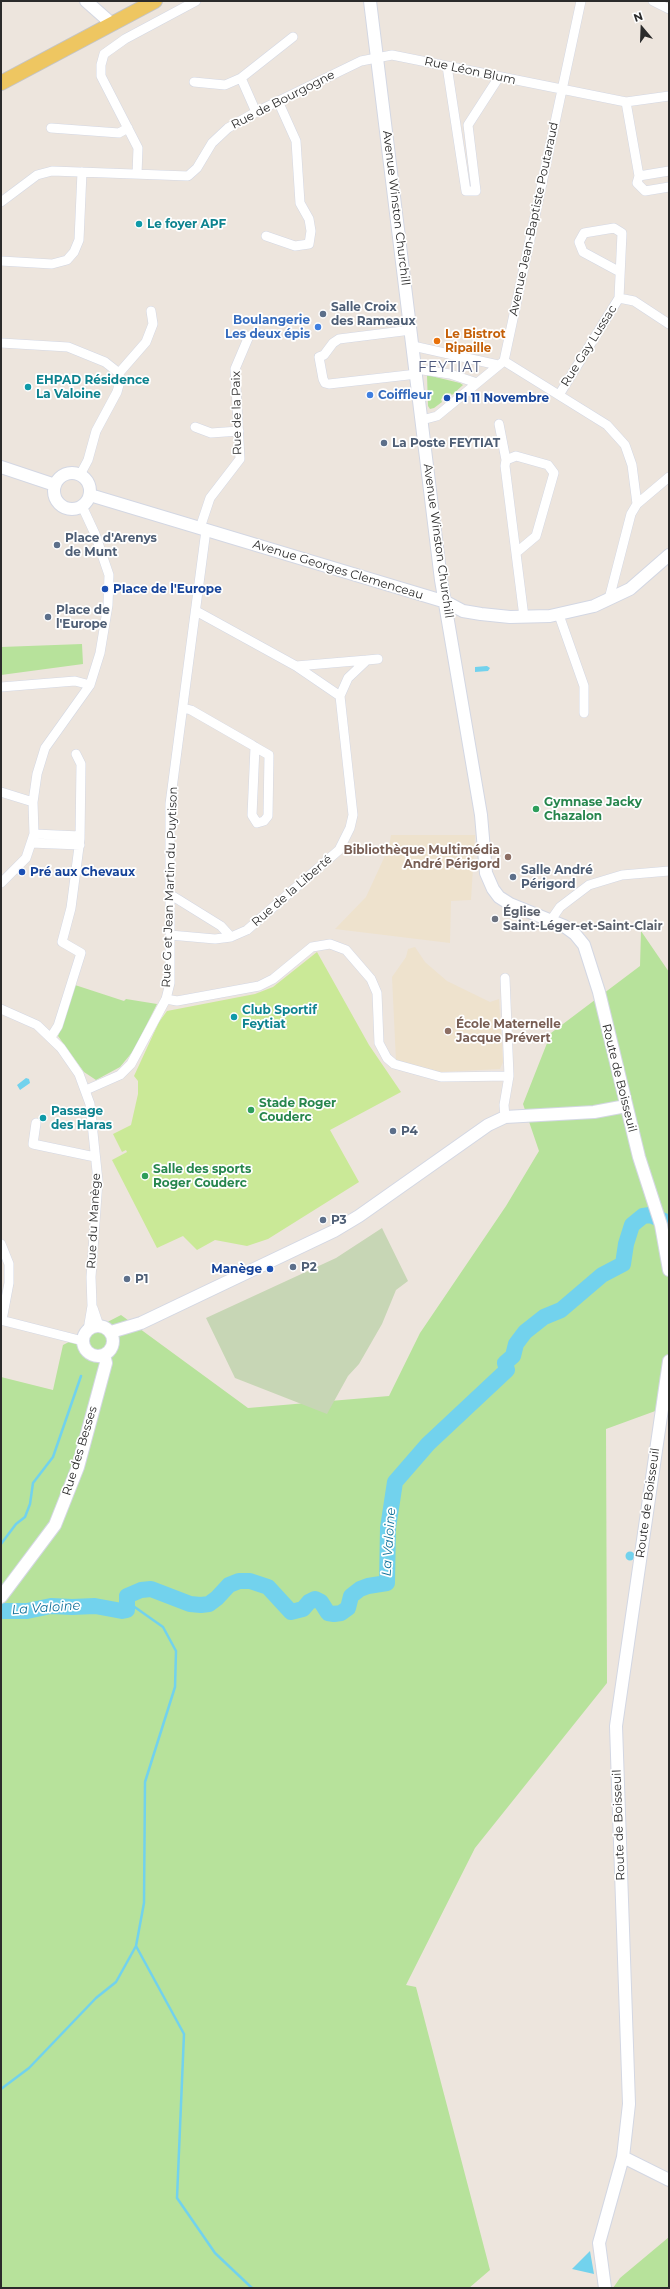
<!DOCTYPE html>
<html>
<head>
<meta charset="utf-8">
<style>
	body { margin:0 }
	#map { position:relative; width:670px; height:2289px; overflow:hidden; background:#ede5dd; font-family:Montserrat,sans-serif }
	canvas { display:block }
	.frame { position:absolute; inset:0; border:2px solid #2b2b2b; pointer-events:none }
	.north { position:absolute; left:622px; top:8px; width:40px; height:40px; -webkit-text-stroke:3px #fff; paint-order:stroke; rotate:341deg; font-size:11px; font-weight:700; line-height:16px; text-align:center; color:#2b2b2b }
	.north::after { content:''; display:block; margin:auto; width:14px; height:18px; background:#2b2b2b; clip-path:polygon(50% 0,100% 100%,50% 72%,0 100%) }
</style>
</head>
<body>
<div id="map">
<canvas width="670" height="2289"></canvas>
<div class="frame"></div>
<div class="north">N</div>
</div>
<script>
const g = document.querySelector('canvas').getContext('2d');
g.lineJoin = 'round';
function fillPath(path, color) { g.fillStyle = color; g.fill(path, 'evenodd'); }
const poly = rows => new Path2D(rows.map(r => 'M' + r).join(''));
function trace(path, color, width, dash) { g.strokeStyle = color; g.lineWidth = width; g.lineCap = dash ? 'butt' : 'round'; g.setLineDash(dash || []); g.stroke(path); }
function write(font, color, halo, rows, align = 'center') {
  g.font = font + ' Montserrat,sans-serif'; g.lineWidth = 3.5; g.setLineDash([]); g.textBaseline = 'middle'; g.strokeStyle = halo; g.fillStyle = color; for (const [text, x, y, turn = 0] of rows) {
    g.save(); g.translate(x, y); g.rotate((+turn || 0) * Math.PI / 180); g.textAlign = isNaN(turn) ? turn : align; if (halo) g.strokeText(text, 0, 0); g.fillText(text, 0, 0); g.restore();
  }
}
const education = poly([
	[391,835,475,835,471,900,451,901,450,943,335,929,366,897,389,847],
	[415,947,425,962,447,981,490,1002,499,999,503,1062,500,1069,440,1072,396,1061,392,977,406,957,408,949]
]);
const green = poly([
	[427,375,460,383,463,385,452,395,450,393,441,399,442,402,434,408,430,409,428,406],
	[82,644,83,664,1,675,1,647],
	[641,931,669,972,669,1406,606,1429,607,1683,475,1848,406,1985,416,1987,490,2270,469,2288,1,2288,1,1377,53,1390,63,1345,121,1315,248,1408,389,1396,420,1333,506,1206,539,1151,523,1104,551,1033,640,966],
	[75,985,124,1001,126,999,157,1004,134,1050,120,1067,96,1080,84,1072,58,1036],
	[669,2237,669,2288,613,2288,620,2278]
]);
const cemetery = poly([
	[382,1228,408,1281,396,1290,382,1324,359,1364,348,1376,327,1414,235,1378,206,1318,336,1258]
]);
const pitch = poly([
	[317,952,369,1045,401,1092,330,1130,359,1182,268,1239,247,1246,215,1240,197,1250,183,1236,157,1248,112,1160,127,1152,126,1150,122,1152,113,1134,131,1125,138,1094,138,1081,134,1076,159,1022,167,1011,255,994,273,987]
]);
const water = poly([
	[487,666,490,668,488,671,475,672,475,667],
	[26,1078,29,1079,30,1083,20,1090,17,1085],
	[649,1212,650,1215,646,1219,643,1216,632,1225,626,1244,623,1264,602,1275,561,1310,544,1317,525,1332,517,1342,507,1370,428,1444,395,1482,388,1528,387,1583,368,1586,354,1593,348,1608,334,1614,329,1613,321,1602,315,1599,309,1602,303,1609,291,1612,268,1587,250,1581,239,1581,229,1585,209,1604,201,1605,190,1604,151,1589,141,1590,128,1596,127,1610,122,1611,95,1606,51,1606,27,1611,1,1611,3,1606,24,1609,48,1601,86,1604,96,1601,120,1608,124,1605,123,1599,126,1593,149,1585,180,1593,193,1602,203,1601,217,1594,230,1581,245,1578,269,1585,290,1607,299,1606,309,1597,319,1596,324,1600,330,1611,343,1607,353,1590,368,1582,380,1583,384,1580,386,1524,393,1473,409,1464,423,1445,457,1413,470,1396,503,1369,510,1356,514,1341,526,1327,566,1303,597,1270,619,1264,623,1243,632,1219],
	'625.5 1556a4.5 4.5 0 1 1 9 0a4.5 4.5 0 1 1-9 0Z',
	[590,2251,594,2274,572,2269]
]);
const stream = poly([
	[1,1544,16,1524,25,1517,30,1504,33,1483,53,1457,81,1376],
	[129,1603,163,1627,176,1651,175,1687,145,1782,144,1903,136,1946,184,2034,177,2198,215,2253,252,2288],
	[1,2089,29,2068,96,1998,116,1982,136,1946]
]);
const river = poly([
	[1,1611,27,1611,51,1606,72,1607,95,1606,122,1611,127,1610,127,1596,141,1590,151,1589,190,1604,201,1605,209,1604,217,1598,229,1585,239,1581,250,1581,268,1587,291,1612,303,1609,309,1602,315,1599,321,1602,328,1613,334,1614,341,1613,348,1608,351,1596,360,1589,368,1586,387,1583,388,1528,395,1482,428,1444,507,1370,505,1363,513,1356,516,1344,525,1332,544,1317,561,1310,602,1275,623,1264,626,1244,632,1225,643,1216,650,1215,669,1223]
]);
const street = poly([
	[653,1,669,9],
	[447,66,466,191,476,191,468,125,499,77],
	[241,78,256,112],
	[194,82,225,85,241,78,293,37],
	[626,102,639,176,637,183,645,191,669,187],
	[51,128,119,133,128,128],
	[137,174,138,148,101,76,101,65,104,54,125,39,196,1],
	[639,176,669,171],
	[1,202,37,175,52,171,188,176,197,168,212,143,228,128,256,112,361,61,392,55,626,102,669,96],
	[266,236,295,246,309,244,311,231,309,219,300,203,296,141,278,101],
	[1,261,52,264,67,260,74,252,79,240,82,172],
	[619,298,634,301,669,324],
	[411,330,339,339,333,343,324,355,319,357,323,379,325,383,329,384,417,374],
	[1,343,68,347,105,362,119,373,120,381,117,392,96,431,88,460,80,475],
	[413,346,498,365],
	[504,361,607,425,625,445,632,465,637,504],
	[416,369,450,374,477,383],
	[119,373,146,342,153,324,151,311],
	[559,395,619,298,622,233,614,228,584,233,579,242,583,252,620,272],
	[422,420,437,416,504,361,581,1],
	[499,424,506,460],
	[195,427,211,433,239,431],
	[200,528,210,498,240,459,235,369,249,336],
	[517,552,536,536,554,473,548,465,516,456,506,460,505,466,524,617],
	[609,599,631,514,637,504,669,477],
	[196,611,296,666],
	[559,615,584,686,584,713],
	[367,660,296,666,340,696,348,678,367,660,378,659],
	[1,687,75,681,90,685],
	[183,708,191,710,252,745,255,747,269,755,268,816,264,821,257,823,252,815,255,747],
	[1,792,33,802],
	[34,834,80,836],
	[31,843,80,845],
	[1,883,26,858,34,834,33,802,37,774,45,748,90,685,100,653,108,605,109,575,95,534,82,506],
	[171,895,221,926,231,937],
	[551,920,560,907,589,885,622,875,669,871],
	[170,935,215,939,231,937,247,930,339,850,350,828,353,815,340,696],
	[505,978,509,1076,504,1105,505,1117],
	[166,999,177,1001,259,986,273,979,312,947,330,944,346,950,371,979,377,993,379,1043,387,1058,394,1064,441,1077,509,1076],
	[1,1009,37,1025,61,1048,79,1074,90,1104,98,1181,91,1277,92,1306,88,1330],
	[51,1037,58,1026,81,953,62,942,71,908,80,839,81,764,76,754],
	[86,1090,120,1075,131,1064,166,999,170,983,170,804,206,530],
	[36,1123,33,1144,95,1157],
	[1,1244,9,1264,9,1283,2,1320],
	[93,1308,99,1326],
	[1,1320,83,1341]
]);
const secondary = poly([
	[86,1,112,24],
	[370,1,441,580,481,815,486,873,493,889,499,897,510,904,564,926,575,934,584,945,599,992,639,1157,661,1225,669,1270],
	[1,467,55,485],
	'54 491a18 18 0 1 1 36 0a18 18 0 1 1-36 0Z',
	[90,495,446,602,463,611,481,614,510,617,550,616,594,606,630,589,669,555],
	'83 1341a15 15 0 1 1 30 0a15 15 0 1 1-30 0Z',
	[111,1332,141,1323,334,1231,359,1216,488,1125,505,1117,594,1112,626,1106],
	[1,1597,55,1525,78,1467,106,1363,104,1355],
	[623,2157,669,2180],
	[605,2288,599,2243,623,2157,629,2104,616,1726,669,1361]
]);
const primary = poly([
	[1,83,155,1]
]);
const markers = [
	[139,224,4,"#0f9aa8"],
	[323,314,4,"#5c6f8a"],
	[318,327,4,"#3f7fe0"],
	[437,341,4,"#e8710a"],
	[28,387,4,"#0f9aa8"],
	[370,395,4,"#3f7fe0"],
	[447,398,4,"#1a4fb4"],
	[384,443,4,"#5c6f8a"],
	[57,545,4,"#5c6f8a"],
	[105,589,4,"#1a4fb4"],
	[48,617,4,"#5c6f8a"],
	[536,809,4,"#2e9e5b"],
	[508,857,4,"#8d6e63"],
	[22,872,4,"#1a4fb4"],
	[513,877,4,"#5c6f8a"],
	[495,919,4,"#6b7280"],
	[234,1017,4,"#0f9aa8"],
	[448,1031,4,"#8d6e63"],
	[251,1110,4,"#2e9e5b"],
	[43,1118,4,"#0f9aa8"],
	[393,1131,4,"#5c6f8a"],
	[145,1176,4,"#2e9e5b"],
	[323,1220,4,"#5c6f8a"],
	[293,1267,4,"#5c6f8a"],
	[270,1269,4,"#1a4fb4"],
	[127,1279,4,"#5c6f8a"]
];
const streetNames = [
	["Rue Léon Blum",470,71,12],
	["Rue de Bourgogne",283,100,-27],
	["Avenue Winston Churchill",396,208,83],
	["Avenue Jean-Baptiste Poutaraud",534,219,-78],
	["Rue Gay Lussac",589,346,-58],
	["Rue de la Paix",237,413,-91],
	["Avenue Winston Churchill",438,541,82],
	["Avenue Georges Clemenceau",338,570,17],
	["Rue G et Jean Martin du Puytison",170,887,-88],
	["Rue de la Liberté",292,891,-41],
	["Route de Boisseuil",619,1078,76],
	["Rue du Manège",94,1221,-87],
	["Rue des Besses",80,1451,-73],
	["Route de Boisseuil",648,1503,-82],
	["Route de Boisseuil",619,1825,-92]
];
const cultureNames = [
	["Le foyer APF",147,224],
	["EHPAD Résidence",36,380],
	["La Valoine",36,394],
	["Club Sportif",242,1010],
	["Feytiat",242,1024],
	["Passage",51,1111],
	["des Haras",51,1125]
];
const serviceNames = [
	["Salle Croix",331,307],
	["des Rameaux",331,321],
	["La Poste FEYTIAT",392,443],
	["Place d'Arenys",65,538],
	["de Munt",65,552],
	["Place de",56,610],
	["l'Europe",56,624],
	["Salle André",521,870],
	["Périgord",521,884],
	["P4",401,1131],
	["P3",331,1220],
	["P2",301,1267],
	["P1",135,1279]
];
const shopNames = [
	["Boulangerie",310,320],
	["Les deux épis",310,334],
	["Coiffleur",378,395,"left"]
];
const foodNames = [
	["Le Bistrot",445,334],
	["Ripaille",445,348]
];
const transitNames = [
	["Pl 11 Novembre",455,398],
	["PIace de l'Europe",113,589],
	["Pré aux Chevaux",30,872],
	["Manège",262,1269,"right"]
];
const leisureNames = [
	["Gymnase Jacky",544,802],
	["Chazalon",544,816],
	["Stade Roger",259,1103],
	["Couderc",259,1117],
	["Salle des sports",153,1169],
	["Roger Couderc",153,1183]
];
const educationNames = [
	["Bibliothèque Multimédia",500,850],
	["André Périgord",500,864],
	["École Maternelle",456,1024,"left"],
	["Jacque Prévert",456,1038,"left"]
];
const worshipNames = [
	["Église",503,912],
	["Saint-Léger-et-Saint-Clair",503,926]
];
const waterNames = [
	["La Valoine",389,1542,-86],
	["La Valoine",46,1608,-4]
];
const quarterNames = [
	["FEYTIAT",450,368]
];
fillPath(education, '#eee2cd');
fillPath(green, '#b7e29b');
fillPath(cemetery, '#c7d6b5');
fillPath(pitch, '#cae997');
fillPath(water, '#72d2ed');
trace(stream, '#72d2ed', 2.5);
trace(river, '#72d2ed', 16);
trace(street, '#d3d7e3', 10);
trace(secondary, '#d3d7e3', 14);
trace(primary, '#c4c4c4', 16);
trace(street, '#fff', 9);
trace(secondary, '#fff', 12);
trace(primary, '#eec661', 14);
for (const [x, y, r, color] of markers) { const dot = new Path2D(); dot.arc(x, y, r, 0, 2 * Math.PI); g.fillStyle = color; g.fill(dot); trace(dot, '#fff', 1.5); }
write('12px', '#2b2b2b', '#fff', streetNames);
write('bold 12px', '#0d838f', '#fff', cultureNames, 'left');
write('bold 12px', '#4e5e75', '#fff', serviceNames, 'left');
write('bold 12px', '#366cbe', '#fff', shopNames, 'right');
write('bold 12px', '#c56008', '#fff', foodNames, 'left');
write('bold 12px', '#164399', '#fff', transitNames, 'left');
write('bold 12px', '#27864d', '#fff', leisureNames, 'left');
write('bold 12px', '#785e54', '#fff', educationNames, 'right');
write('bold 12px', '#5b616d', '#fff', worshipNames, 'left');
write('italic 13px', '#10719a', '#fff', waterNames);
g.letterSpacing = '1px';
write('14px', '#4c577b', '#fff', quarterNames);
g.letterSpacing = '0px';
</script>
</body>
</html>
